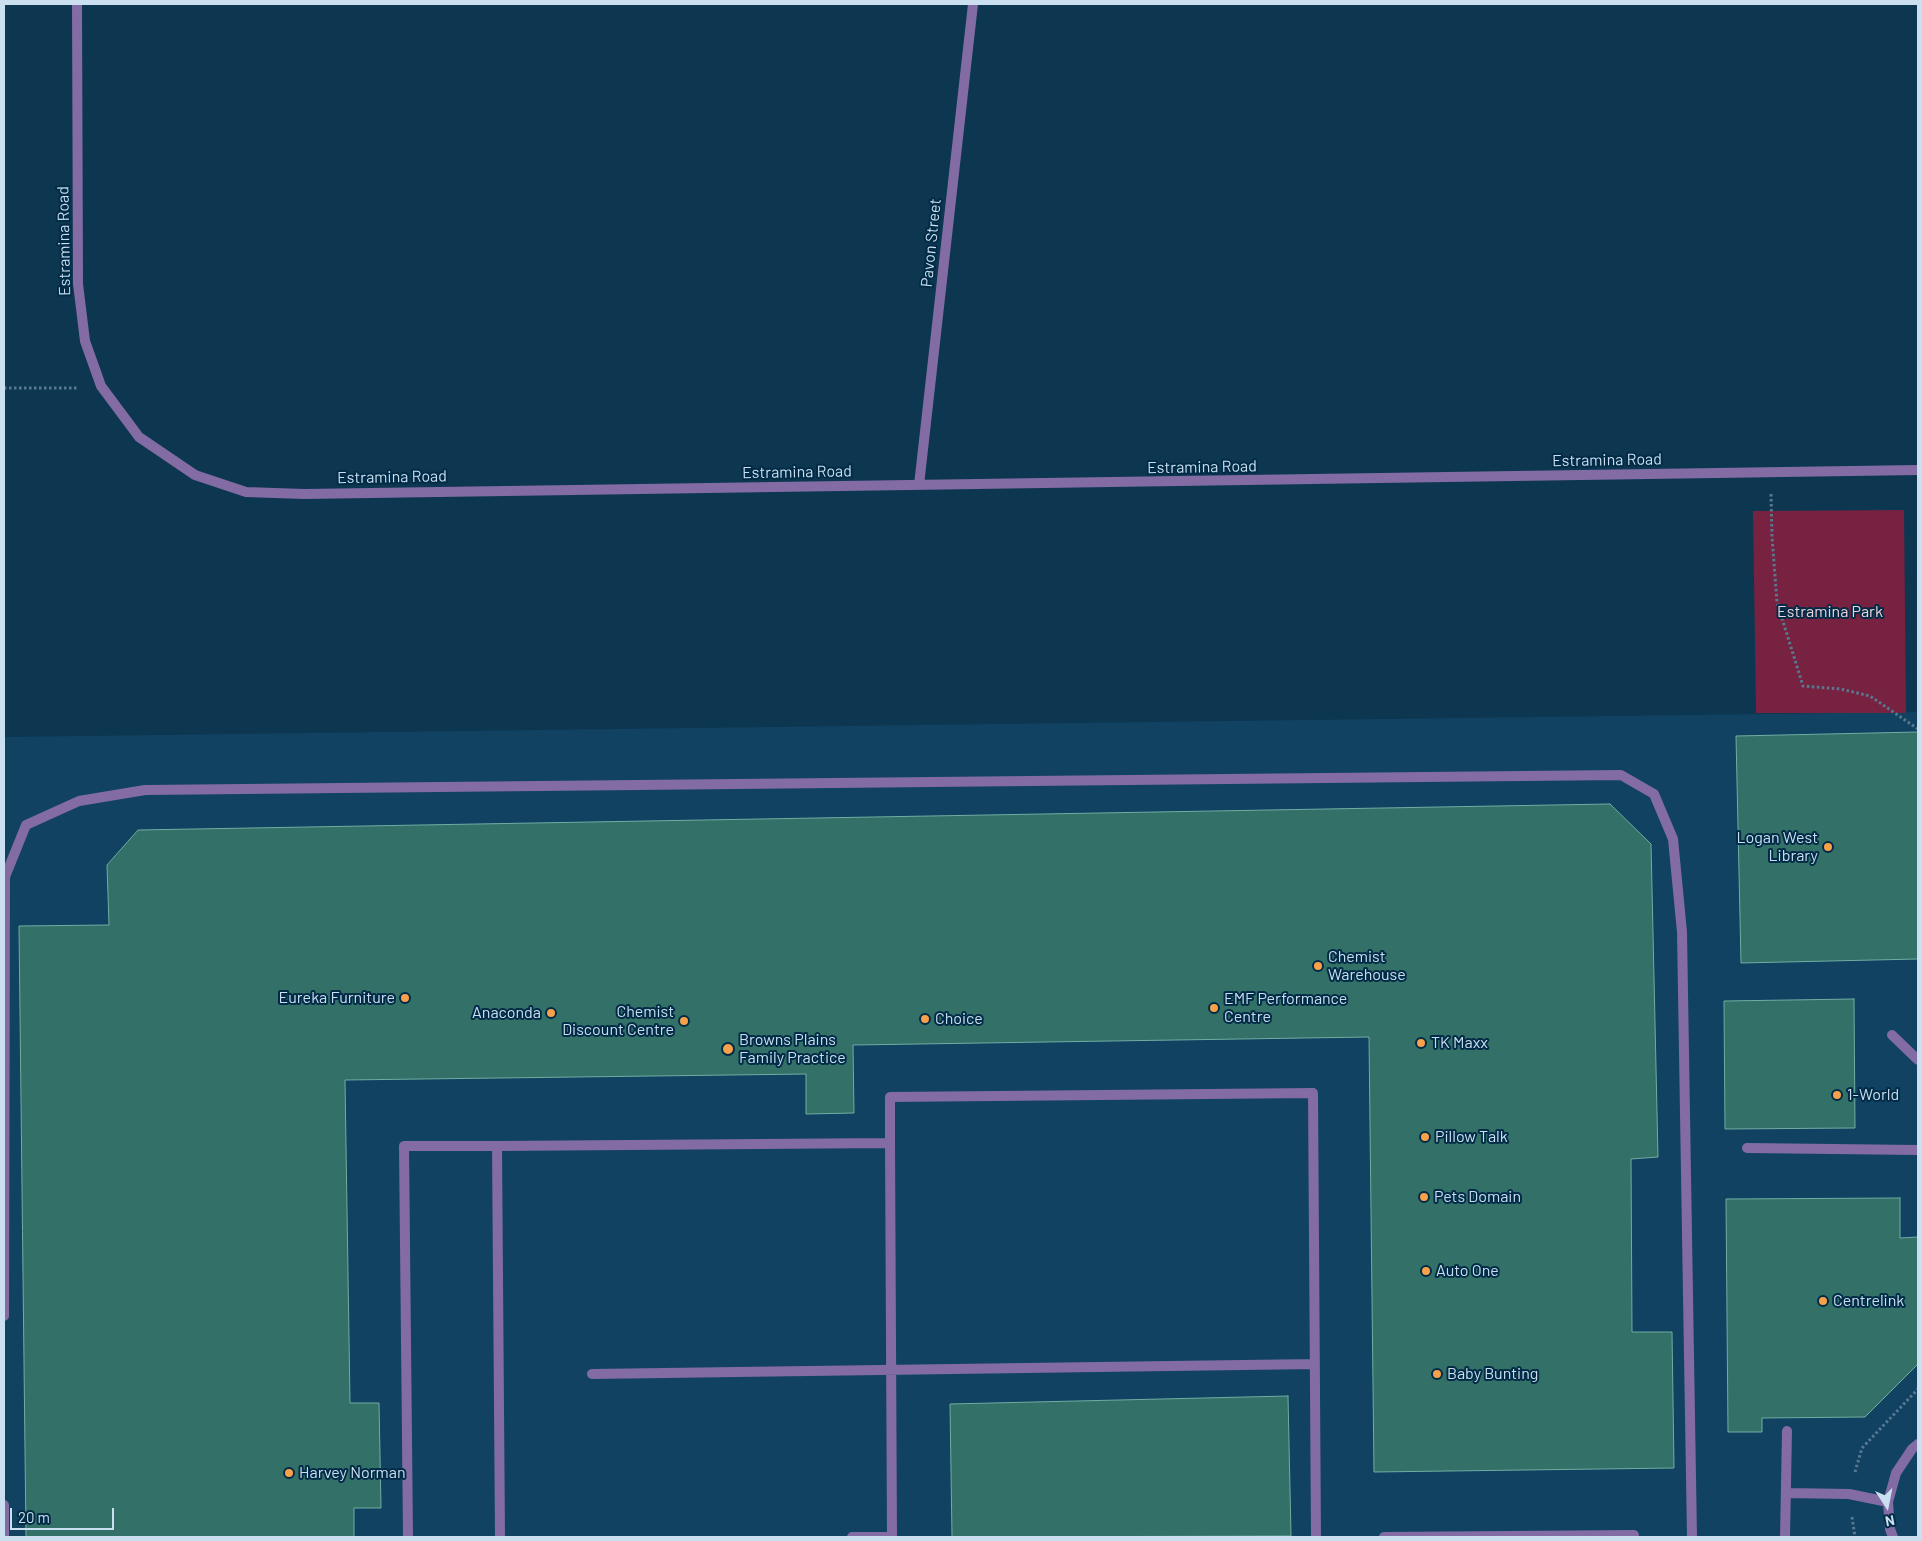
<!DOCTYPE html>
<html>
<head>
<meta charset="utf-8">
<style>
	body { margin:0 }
	#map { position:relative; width:1922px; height:1541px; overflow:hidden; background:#0d3651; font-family:Barlow,sans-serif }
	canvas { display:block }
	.frame { position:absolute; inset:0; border:5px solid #cadff0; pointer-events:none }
	.north { position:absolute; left:1862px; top:1481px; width:50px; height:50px; -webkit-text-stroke:4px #012b46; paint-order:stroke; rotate:169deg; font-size:14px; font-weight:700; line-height:20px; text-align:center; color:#cadff0 }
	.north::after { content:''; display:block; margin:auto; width:18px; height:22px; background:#cadff0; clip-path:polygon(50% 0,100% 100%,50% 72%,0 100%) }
	.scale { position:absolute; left:10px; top:1508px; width:104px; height:22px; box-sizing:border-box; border:2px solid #cadff0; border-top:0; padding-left:6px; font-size:15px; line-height:18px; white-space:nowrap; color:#cadff0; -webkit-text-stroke:4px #012b46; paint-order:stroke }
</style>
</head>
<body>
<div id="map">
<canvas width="1922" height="1541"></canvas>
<div class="frame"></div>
<div class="north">N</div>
<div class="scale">20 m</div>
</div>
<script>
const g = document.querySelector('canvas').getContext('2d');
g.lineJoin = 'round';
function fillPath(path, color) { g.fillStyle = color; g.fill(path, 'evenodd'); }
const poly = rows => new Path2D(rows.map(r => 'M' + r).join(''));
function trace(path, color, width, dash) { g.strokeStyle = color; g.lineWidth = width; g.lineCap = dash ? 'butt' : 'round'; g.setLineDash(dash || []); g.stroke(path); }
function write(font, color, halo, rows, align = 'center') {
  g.font = font + ' Barlow,sans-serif'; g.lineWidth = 4; g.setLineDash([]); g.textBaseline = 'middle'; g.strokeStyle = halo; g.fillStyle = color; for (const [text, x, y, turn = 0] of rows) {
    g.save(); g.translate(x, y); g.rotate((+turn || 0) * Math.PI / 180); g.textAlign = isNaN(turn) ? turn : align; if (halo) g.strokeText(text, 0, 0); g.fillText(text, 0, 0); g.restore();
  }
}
const built = poly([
	[1918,712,1918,1537,4,1537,4,737]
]);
const green = poly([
	[1904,510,1906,713,1756,713,1753,511]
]);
const building = poly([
	[1918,732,1918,959,1741,963,1736,736,1918,732],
	[1610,804,1651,844,1658,1157,1631,1159,1632,1332,1672,1332,1674,1468,1374,1472,1369,1037,853,1045,854,1113,806,1114,806,1074,345,1080,350,1403,379,1403,381,1508,354,1508,354,1537,26,1537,19,926,109,925,107,865,138,830,1610,804],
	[1854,999,1855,1128,1725,1129,1724,1001,1854,999],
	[1900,1198,1900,1238,1918,1237,1918,1364,1865,1417,1762,1418,1762,1432,1728,1432,1726,1199,1900,1198],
	[1288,1396,1291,1536,952,1537,950,1404,1288,1396]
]);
const path = poly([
	[4,388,78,388],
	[1771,494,1772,537,1777,602,1803,686,1841,689,1870,696,1918,729],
	[1855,1472,1862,1448,1918,1389],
	[1852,1517,1855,1537]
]);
const service = poly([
	[1892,1035,1918,1060],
	[1747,1148,1918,1150],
	[4,1316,5,877,26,825,79,801,145,790,1621,775,1654,794,1673,839,1682,932,1692,1537],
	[592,1374,1315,1364],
	[1786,1493,1849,1494,1888,1502],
	[4,1505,4,1537],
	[408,1537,404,1146,497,1146],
	[500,1537,497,1146,890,1143,890,1097,1313,1093,1316,1537],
	[852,1537,892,1537,890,1143],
	[1384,1537,1634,1535],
	[1785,1537,1787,1431]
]);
const minor = poly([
	[77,4,78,284,85,341,101,386,139,437,195,475,246,492,304,494,1918,470],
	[919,485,973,4]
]);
const tertiary = poly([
	[1893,1537,1890,1529,1888,1502,1896,1473,1912,1449,1918,1444]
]);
const markers = [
	[1828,847,5,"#f8a14a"],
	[1318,966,5,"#f8a14a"],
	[405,998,5,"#f8a14a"],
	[1214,1008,5,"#f8a14a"],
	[551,1013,5,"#f8a14a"],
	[925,1019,5,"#f8a14a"],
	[684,1021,5,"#f8a14a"],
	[1421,1043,5,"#f8a14a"],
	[728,1049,6,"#f8a14a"],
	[1837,1095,5,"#f8a14a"],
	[1425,1137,5,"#f8a14a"],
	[1424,1197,5,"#f8a14a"],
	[1426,1271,5,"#f8a14a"],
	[1823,1301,5,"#f8a14a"],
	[1437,1374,5,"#f8a14a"],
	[289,1473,5,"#f8a14a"]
];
const streetNames = [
	["Estramina Road",64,241,-91],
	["Pavon Street",931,243,-84],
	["Estramina Road",1607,460,-1],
	["Estramina Road",1202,467,-1],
	["Estramina Road",797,472,-1],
	["Estramina Road",392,477,-1]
];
const parkNames = [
	["Estramina Park",1830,612]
];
const poiNames = [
	["Logan West",1818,838,"right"],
	["Library",1818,856,"right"],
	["Chemist",1328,957],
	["Warehouse",1328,975],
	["Eureka Furniture",395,998,"right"],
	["EMF Performance",1224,999],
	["Centre",1224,1017],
	["Chemist",674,1012,"right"],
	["Discount Centre",674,1030,"right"],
	["Anaconda",541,1013,"right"],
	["Choice",935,1019],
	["Browns Plains",739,1040],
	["Family Practice",739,1058],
	["TK Maxx",1431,1043],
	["1-World",1847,1095],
	["Pillow Talk",1435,1137],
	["Pets Domain",1434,1197],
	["Auto One",1436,1271],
	["Centrelink",1833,1301],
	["Baby Bunting",1447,1374],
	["Harvey Norman",299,1473]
];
fillPath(built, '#114262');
fillPath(green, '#772241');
fillPath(building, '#337067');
trace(building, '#70ada3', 1);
trace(path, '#587990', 3, [2.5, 2.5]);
trace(service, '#826ca3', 10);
trace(minor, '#826ca3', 10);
trace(tertiary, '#826ca3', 10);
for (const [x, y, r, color] of markers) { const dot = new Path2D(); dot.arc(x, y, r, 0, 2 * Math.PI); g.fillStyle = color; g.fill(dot); trace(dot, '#012b46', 2); }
write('16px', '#cadff0', '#012b46', streetNames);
write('16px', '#eed2d8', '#012b46', parkNames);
write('16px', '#cadff0', '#012b46', poiNames, 'left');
</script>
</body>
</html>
